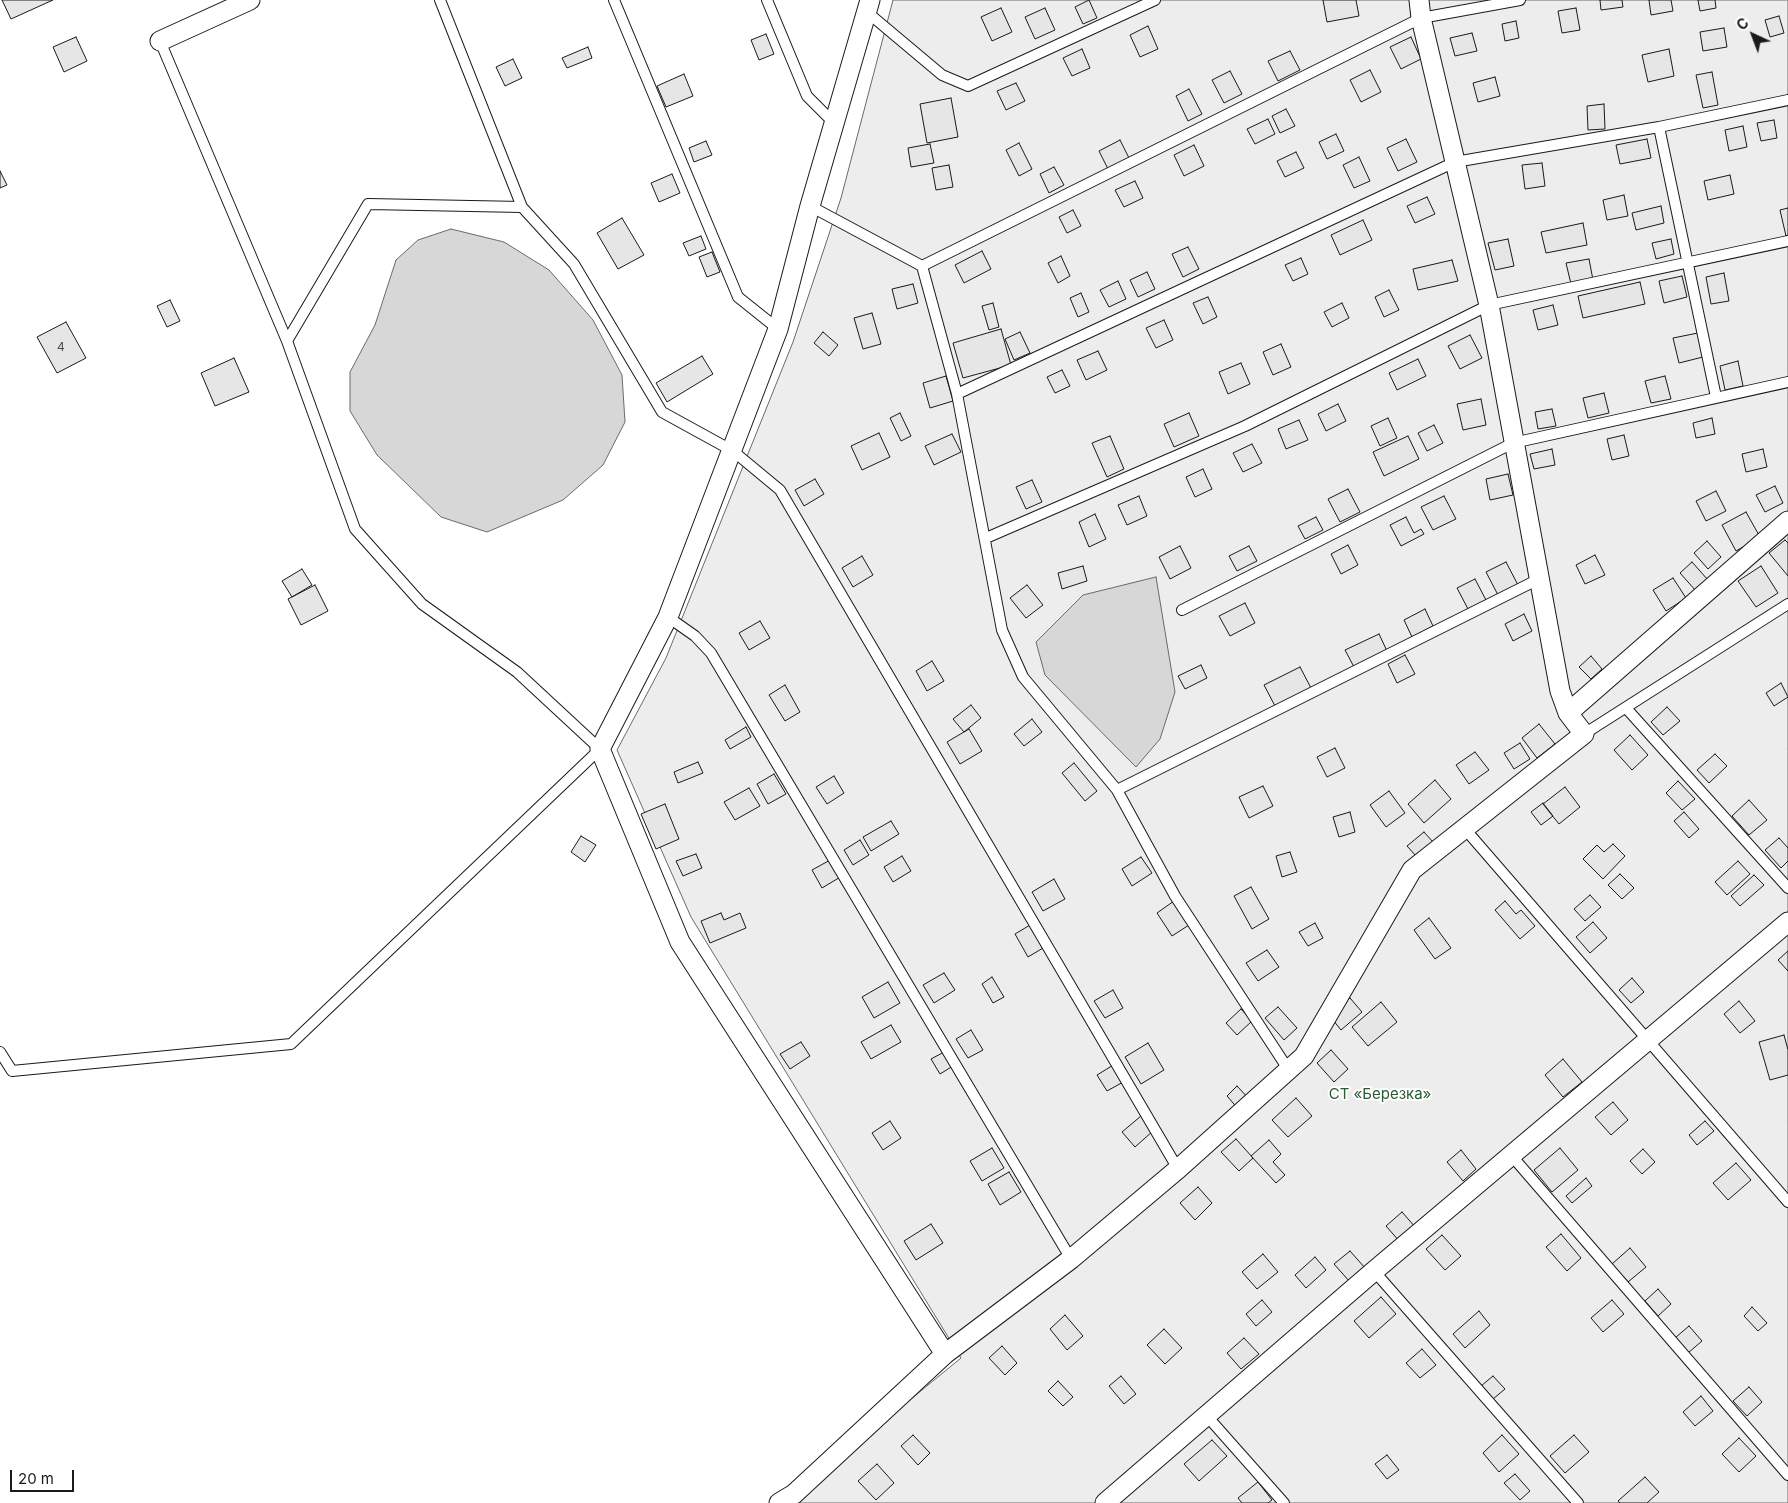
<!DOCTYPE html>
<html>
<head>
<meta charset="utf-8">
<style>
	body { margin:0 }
	#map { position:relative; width:1788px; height:1503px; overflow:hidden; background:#fff; font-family:Inter,sans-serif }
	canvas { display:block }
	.north { position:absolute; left:1728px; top:10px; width:50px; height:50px; -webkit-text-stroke:4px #fff; paint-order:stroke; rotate:317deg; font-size:14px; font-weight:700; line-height:20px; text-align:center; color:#1a1a1a }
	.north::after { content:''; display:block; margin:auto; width:18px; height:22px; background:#1a1a1a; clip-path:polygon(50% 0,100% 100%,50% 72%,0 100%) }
	.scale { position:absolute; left:10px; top:1470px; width:64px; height:22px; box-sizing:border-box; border:2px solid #1a1a1a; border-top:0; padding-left:6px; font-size:15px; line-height:18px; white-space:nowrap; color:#1a1a1a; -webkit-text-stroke:4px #fff; paint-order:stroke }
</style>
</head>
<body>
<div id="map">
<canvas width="1788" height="1503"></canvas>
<div class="north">С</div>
<div class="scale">20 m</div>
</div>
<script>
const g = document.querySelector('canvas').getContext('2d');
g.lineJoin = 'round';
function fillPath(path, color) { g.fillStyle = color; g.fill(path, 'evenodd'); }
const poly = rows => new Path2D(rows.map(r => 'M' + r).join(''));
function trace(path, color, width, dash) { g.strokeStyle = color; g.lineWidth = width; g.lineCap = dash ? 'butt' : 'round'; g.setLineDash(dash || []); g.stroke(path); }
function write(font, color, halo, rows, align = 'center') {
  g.font = font + ' Inter,sans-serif'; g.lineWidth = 4; g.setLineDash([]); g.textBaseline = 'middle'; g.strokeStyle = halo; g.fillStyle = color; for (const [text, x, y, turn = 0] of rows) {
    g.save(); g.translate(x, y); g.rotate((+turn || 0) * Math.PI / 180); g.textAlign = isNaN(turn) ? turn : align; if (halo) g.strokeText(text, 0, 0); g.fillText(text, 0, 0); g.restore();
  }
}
const built = poly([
	[893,0,1788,0,1788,1503,784,1503,961,1358,691,917,617,750,666,658,793,342,841,198,893,0]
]);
const water = poly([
	[451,229,504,242,549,270,593,320,622,375,625,422,603,465,563,500,487,532,441,517,377,455,350,411,350,372,375,325,396,260,418,240,451,229],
	[1156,577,1175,692,1160,739,1136,767,1045,675,1036,642,1083,595,1156,577]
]);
const building = poly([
	[2,0,53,0,11,19,2,0],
	[1089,0,1097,18,1083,24,1075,7,1089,0],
	[1323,0,1356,0,1359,16,1327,22,1323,0],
	[1600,0,1622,0,1623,7,1601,10,1600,0],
	[1649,0,1671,0,1673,11,1651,15,1649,0],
	[1698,0,1715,0,1716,8,1700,11,1698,0],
	[1001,8,1012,32,992,41,981,17,1001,8],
	[1045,8,1055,30,1035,39,1025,17,1045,8],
	[1576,8,1580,30,1562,33,1558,11,1576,8],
	[1779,16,1784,33,1770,37,1765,20,1779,16],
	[1516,21,1519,38,1505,41,1502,24,1516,21],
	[1148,26,1158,49,1140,57,1130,35,1148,26],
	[1724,28,1727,47,1703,51,1700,32,1724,28],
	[1472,33,1477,51,1455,56,1450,38,1472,33],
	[766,34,774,54,759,60,751,40,766,34],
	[76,37,87,61,64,72,53,47,76,37],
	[1411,37,1421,59,1401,69,1390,47,1411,37],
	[588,47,592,58,567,68,562,58,588,47],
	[1082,49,1090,68,1072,76,1063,58,1082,49],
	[1669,49,1674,76,1648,82,1642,55,1669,49],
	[1290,51,1300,70,1278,81,1268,61,1290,51],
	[513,59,522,78,505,86,496,67,513,59],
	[1370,70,1381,92,1361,102,1350,80,1370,70],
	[1230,71,1242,94,1224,103,1212,80,1230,71],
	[1712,72,1718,105,1703,108,1696,75,1712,72],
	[684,74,693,96,666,107,657,86,684,74],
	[1495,77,1500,96,1478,102,1473,83,1495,77],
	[1016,83,1025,101,1006,110,997,91,1016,83],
	[1189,89,1202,114,1188,121,1176,96,1189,89],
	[951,98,958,137,927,143,920,104,951,98],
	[1604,104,1605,129,1588,130,1587,106,1604,104],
	[1286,109,1295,126,1280,133,1272,116,1286,109],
	[1268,119,1275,134,1255,144,1247,129,1268,119],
	[1774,120,1777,138,1761,141,1757,123,1774,120],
	[1743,126,1747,147,1729,151,1725,130,1743,126],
	[1336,134,1344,151,1327,159,1319,142,1336,134],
	[1406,139,1417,162,1398,171,1387,148,1406,139],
	[1647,139,1651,158,1620,164,1616,145,1647,139],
	[1120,140,1129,158,1108,169,1099,151,1120,140],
	[706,141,712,155,694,162,689,148,706,141],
	[1019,143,1032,169,1019,176,1006,150,1019,143],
	[930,144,934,163,911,167,908,148,930,144],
	[1194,145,1204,166,1184,176,1174,155,1194,145],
	[1296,152,1304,168,1285,177,1277,161,1296,152],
	[1359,157,1370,181,1354,188,1343,165,1359,157],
	[1542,163,1545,186,1525,189,1522,165,1542,163],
	[949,165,953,187,936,190,932,168,949,165],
	[1054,167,1064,185,1049,193,1040,174,1054,167],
	[0,171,7,185,0,188,0,171],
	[672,174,680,193,659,202,651,183,672,174],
	[1730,175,1734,194,1708,200,1704,181,1730,175],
	[1135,181,1143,198,1124,207,1115,190,1135,181],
	[1624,195,1628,216,1607,220,1603,200,1624,195],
	[1427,197,1435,214,1415,223,1407,206,1427,197],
	[1661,206,1664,223,1636,230,1632,213,1661,206],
	[1788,208,1788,235,1786,236,1780,210,1788,208],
	[1073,210,1081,226,1067,233,1059,217,1073,210],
	[622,218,644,255,618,269,597,233,622,218],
	[1363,220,1372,240,1340,255,1331,235,1363,220],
	[1583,223,1587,245,1546,253,1541,232,1583,223],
	[701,236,706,249,689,256,683,243,701,236],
	[1508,239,1514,266,1495,270,1488,243,1508,239],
	[1671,239,1674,254,1656,259,1652,243,1671,239],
	[1188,247,1199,269,1183,277,1172,254,1188,247],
	[982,251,991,269,964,283,955,265,982,251],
	[712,252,720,272,707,277,699,257,712,252],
	[1061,256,1070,276,1058,283,1048,263,1061,256],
	[1301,258,1308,274,1293,281,1285,265,1301,258],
	[1589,259,1593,280,1571,284,1566,263,1589,259],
	[1452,260,1458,281,1418,290,1413,269,1452,260],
	[1147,272,1155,289,1138,297,1130,280,1147,272],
	[1724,273,1729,301,1711,304,1706,277,1724,273],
	[1682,276,1687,297,1664,303,1659,281,1682,276],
	[1118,281,1126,299,1109,307,1100,290,1118,281],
	[1640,282,1645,304,1583,318,1578,296,1640,282],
	[913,284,918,303,897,309,892,289,913,284],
	[1389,290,1399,310,1384,317,1375,297,1389,290],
	[1081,293,1089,312,1078,317,1070,298,1081,293],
	[1208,297,1217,317,1203,324,1193,303,1208,297],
	[170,300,180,321,167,327,157,306,170,300],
	[993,303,999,327,989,330,982,306,993,303],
	[1342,303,1349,318,1332,327,1324,312,1342,303],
	[1553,305,1558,325,1538,330,1533,310,1553,305],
	[872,313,881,344,863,349,854,318,872,313],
	[1164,320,1173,340,1156,348,1146,328,1164,320],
	[66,322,86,358,57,373,37,337,66,322],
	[1001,329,1011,365,963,378,953,343,1001,329],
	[823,332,838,345,829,356,814,343,823,332],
	[1020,332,1030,353,1014,360,1005,339,1020,332],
	[1698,333,1703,357,1679,363,1673,338,1698,333],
	[1470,335,1482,358,1460,369,1448,346,1470,335],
	[1281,344,1291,367,1273,375,1263,352,1281,344],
	[1098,351,1107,370,1086,380,1077,360,1098,351],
	[702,356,713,374,667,402,656,383,702,356],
	[234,358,249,392,215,406,201,373,234,358],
	[1418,359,1426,376,1397,390,1389,373,1418,359],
	[1738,361,1743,386,1725,390,1720,366,1738,361],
	[1241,363,1250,384,1228,394,1219,372,1241,363],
	[1062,370,1070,386,1055,393,1047,377,1062,370],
	[946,376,953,401,930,408,923,383,946,376],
	[1665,376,1671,399,1651,403,1645,381,1665,376],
	[1604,393,1609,413,1588,418,1583,398,1604,393],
	[1481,399,1486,425,1463,430,1457,404,1481,399],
	[1338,404,1346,421,1326,431,1318,414,1338,404],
	[1552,409,1556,426,1538,429,1535,412,1552,409],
	[900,413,911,436,901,441,890,418,900,413],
	[1189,413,1199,436,1174,447,1164,424,1189,413],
	[1388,418,1397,438,1380,446,1371,426,1388,418],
	[1712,418,1715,434,1696,438,1693,423,1712,418],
	[1299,420,1308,440,1286,449,1278,429,1299,420],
	[1434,425,1443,443,1427,451,1418,433,1434,425],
	[879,433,890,457,862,470,851,446,879,433],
	[952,434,961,452,934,465,925,446,952,434],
	[1624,435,1629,456,1612,460,1607,439,1624,435],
	[1110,436,1124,469,1107,477,1092,443,1110,436],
	[1408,436,1419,459,1384,476,1373,452,1408,436],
	[1252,444,1262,463,1243,472,1233,453,1252,444],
	[1552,449,1555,465,1534,469,1530,454,1552,449],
	[1763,449,1767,467,1746,472,1742,454,1763,449],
	[1203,469,1212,489,1195,497,1186,477,1203,469],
	[1508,474,1513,495,1490,500,1486,479,1508,474],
	[815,479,824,494,804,506,795,490,815,479],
	[1032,480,1042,502,1026,509,1016,487,1032,480],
	[1775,486,1783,503,1765,512,1756,495,1775,486],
	[1348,489,1360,512,1340,522,1328,499,1348,489],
	[1716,491,1726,511,1706,521,1696,501,1716,491],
	[1139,496,1147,516,1127,525,1118,505,1139,496],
	[1444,496,1456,519,1433,530,1421,507,1444,496],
	[1746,512,1760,537,1736,551,1722,525,1746,512],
	[1095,514,1106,539,1089,547,1079,522,1095,514],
	[1316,517,1323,530,1305,539,1298,526,1316,517],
	[1406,517,1414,533,1421,529,1424,534,1401,546,1390,525,1406,517],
	[1785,540,1788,543,1788,576,1769,553,1785,540],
	[1707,541,1721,557,1708,569,1694,553,1707,541],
	[1348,545,1358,565,1341,574,1331,554,1348,545],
	[1180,546,1191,568,1170,579,1159,557,1180,546],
	[1249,546,1257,561,1237,571,1229,556,1249,546],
	[1595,555,1605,575,1585,584,1576,565,1595,555],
	[862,556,873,575,853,587,842,568,862,556],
	[1506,562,1518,585,1498,595,1486,572,1506,562],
	[1692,562,1708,580,1696,591,1680,573,1692,562],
	[1083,566,1087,581,1062,589,1058,573,1083,566],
	[1761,566,1778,593,1756,607,1738,581,1761,566],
	[302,569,312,585,292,597,282,581,302,569],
	[1673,578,1686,598,1666,611,1653,590,1673,578],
	[1475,579,1486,600,1468,609,1457,588,1475,579],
	[315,585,328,611,301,625,288,599,315,585],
	[1027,585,1043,605,1026,618,1010,598,1027,585],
	[1245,603,1255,623,1230,636,1219,616,1245,603],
	[1425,609,1433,626,1412,637,1404,620,1425,609],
	[1524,614,1532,631,1513,641,1505,624,1524,614],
	[760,621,770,638,749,650,739,633,760,621],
	[1379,634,1387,651,1354,667,1345,650,1379,634],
	[1405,655,1415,674,1397,683,1388,664,1405,655],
	[1591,656,1602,669,1591,679,1579,667,1591,656],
	[932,661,944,681,927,691,916,671,932,661],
	[1201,665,1207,678,1185,689,1178,676,1201,665],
	[1300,667,1311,688,1275,706,1264,685,1300,667],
	[1781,683,1788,697,1774,706,1766,693,1781,683],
	[785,685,800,712,785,721,769,695,785,685],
	[971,705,981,718,964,732,953,719,971,705],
	[1667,707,1680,721,1663,735,1651,722,1667,707],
	[1032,719,1042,732,1024,746,1014,734,1032,719],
	[1539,724,1555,744,1537,758,1522,738,1539,724],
	[746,727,751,737,730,749,725,740,746,727],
	[969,729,982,751,960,764,947,742,969,729],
	[1630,735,1648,755,1632,770,1614,750,1630,735],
	[1520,743,1530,759,1514,769,1504,753,1520,743],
	[1335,748,1345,768,1327,777,1317,757,1335,748],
	[1475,752,1489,770,1469,784,1456,765,1475,752],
	[1715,754,1727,766,1709,783,1697,770,1715,754],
	[698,762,703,773,678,783,674,772,698,762],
	[1074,763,1097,791,1085,801,1062,773,1074,763],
	[774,774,786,794,768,804,757,784,774,774],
	[834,776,844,793,827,804,816,787,834,776],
	[1435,780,1451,799,1424,823,1408,804,1435,780],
	[1678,781,1695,799,1682,810,1666,793,1678,781],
	[1263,786,1273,806,1249,818,1239,797,1263,786],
	[1565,787,1580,807,1559,824,1543,804,1565,787],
	[749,788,760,806,735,820,724,802,749,788],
	[1389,791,1405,813,1386,827,1370,805,1389,791],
	[1749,800,1767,820,1749,835,1732,816,1749,800],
	[1543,803,1553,816,1541,825,1531,812,1543,803],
	[665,804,679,839,656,849,641,814,665,804],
	[1350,812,1355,832,1339,837,1333,817,1350,812],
	[1684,812,1699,829,1689,838,1674,821,1684,812],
	[891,821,899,834,871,851,863,837,891,821],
	[1424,832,1433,842,1416,856,1407,846,1424,832],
	[581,836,596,845,585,862,571,852,581,836],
	[1779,838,1788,848,1788,861,1781,868,1765,850,1779,838],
	[860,840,869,855,853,865,844,850,860,840],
	[1613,844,1625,856,1603,879,1583,859,1597,845,1604,852,1613,844],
	[1290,852,1297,872,1282,877,1276,856,1290,852],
	[696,854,702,868,683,876,676,861,696,854],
	[902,856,911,871,893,882,884,867,902,856],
	[1141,857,1152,873,1132,886,1122,869,1141,857],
	[832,859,842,876,822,888,812,870,832,859],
	[1738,861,1750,874,1727,895,1715,882,1738,861],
	[1620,874,1634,888,1622,899,1608,885,1620,874],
	[1754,875,1764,885,1740,906,1731,896,1754,875],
	[1054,879,1065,899,1043,911,1032,892,1054,879],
	[1251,887,1269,919,1252,929,1234,896,1251,887],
	[1590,895,1601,907,1585,921,1574,909,1590,895],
	[1174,901,1189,925,1172,936,1157,913,1174,901],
	[1505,901,1516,914,1521,910,1535,926,1520,939,1495,910,1505,901],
	[721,913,724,920,740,913,746,928,710,943,701,921,721,913],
	[1429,918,1451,948,1435,959,1414,930,1429,918],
	[1593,922,1607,938,1590,953,1576,937,1593,922],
	[1315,923,1323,938,1308,946,1299,932,1315,923],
	[1030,925,1043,948,1028,957,1015,934,1030,925],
	[1267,950,1279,967,1258,981,1246,963,1267,950],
	[1788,951,1788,971,1778,960,1788,951],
	[944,973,955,990,934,1003,923,985,944,973],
	[992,977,1004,997,993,1003,982,984,992,977],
	[1632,978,1644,992,1631,1003,1619,990,1632,978],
	[888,982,900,1003,874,1018,862,997,888,982],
	[1113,990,1123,1008,1105,1018,1094,1001,1113,990],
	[1350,998,1362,1012,1341,1030,1329,1015,1350,998],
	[1739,1001,1755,1021,1740,1033,1724,1014,1739,1001],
	[1381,1002,1397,1022,1368,1046,1352,1027,1381,1002],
	[1278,1007,1297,1028,1284,1040,1265,1018,1278,1007],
	[1241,1009,1252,1021,1237,1035,1226,1023,1241,1009],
	[891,1025,901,1042,871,1059,861,1042,891,1025],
	[971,1030,983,1050,968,1058,956,1039,971,1030],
	[1784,1035,1788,1050,1788,1075,1770,1080,1759,1042,1784,1035],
	[801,1042,810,1056,790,1069,780,1054,801,1042],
	[1148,1043,1164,1070,1141,1084,1125,1057,1148,1043],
	[1331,1050,1348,1069,1334,1082,1317,1063,1331,1050],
	[944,1052,953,1066,940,1074,931,1059,944,1052],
	[1563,1059,1582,1082,1563,1097,1545,1075,1563,1059],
	[1115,1064,1125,1081,1107,1091,1097,1075,1115,1064],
	[1237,1086,1251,1101,1240,1111,1227,1096,1237,1086],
	[1296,1098,1312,1116,1288,1137,1272,1120,1296,1098],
	[1613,1102,1628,1120,1611,1135,1595,1117,1613,1102],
	[1141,1116,1153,1131,1135,1147,1122,1132,1141,1116],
	[890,1121,901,1138,883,1150,872,1133,890,1121],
	[1705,1121,1714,1131,1697,1145,1689,1135,1705,1121],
	[1236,1139,1253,1158,1239,1171,1221,1152,1236,1139],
	[1269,1140,1281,1154,1273,1162,1285,1175,1276,1183,1251,1156,1269,1140],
	[992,1148,1004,1168,982,1181,970,1161,992,1148],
	[1560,1148,1578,1170,1552,1192,1534,1170,1560,1148],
	[1643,1149,1655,1162,1642,1174,1630,1161,1643,1149],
	[1461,1150,1476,1169,1463,1181,1447,1162,1461,1150],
	[1736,1163,1751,1180,1728,1200,1713,1183,1736,1163],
	[1009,1172,1021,1192,1000,1205,988,1184,1009,1172],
	[1586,1178,1592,1186,1572,1203,1566,1196,1586,1178],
	[1198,1187,1212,1203,1195,1220,1180,1203,1198,1187],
	[1402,1212,1416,1228,1400,1242,1386,1226,1402,1212],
	[931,1224,943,1243,916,1260,904,1241,931,1224],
	[1561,1234,1581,1258,1567,1271,1546,1247,1561,1234],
	[1442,1235,1461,1256,1445,1270,1426,1249,1442,1235],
	[1630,1248,1646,1267,1628,1282,1612,1264,1630,1248],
	[1350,1251,1366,1269,1350,1282,1334,1264,1350,1251],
	[1263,1254,1278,1272,1257,1289,1242,1272,1263,1254],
	[1315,1257,1326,1270,1306,1288,1295,1275,1315,1257],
	[1658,1289,1671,1304,1658,1316,1645,1301,1658,1289],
	[1381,1297,1396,1314,1369,1338,1354,1321,1381,1297],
	[1262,1300,1272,1312,1256,1326,1246,1314,1262,1300],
	[1612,1300,1624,1314,1603,1332,1591,1318,1612,1300],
	[1752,1307,1767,1323,1758,1331,1744,1316,1752,1307],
	[1479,1311,1490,1325,1465,1348,1453,1334,1479,1311],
	[1065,1315,1083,1336,1067,1350,1050,1329,1065,1315],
	[1689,1326,1702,1341,1688,1353,1675,1338,1689,1326],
	[1164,1329,1182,1348,1165,1364,1147,1345,1164,1329],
	[1244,1338,1259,1354,1241,1369,1227,1353,1244,1338],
	[1002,1346,1017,1363,1005,1375,989,1358,1002,1346],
	[1422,1349,1436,1365,1420,1378,1406,1363,1422,1349],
	[1121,1376,1136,1394,1124,1404,1109,1386,1121,1376],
	[1493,1376,1505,1389,1493,1399,1481,1386,1493,1376],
	[1058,1381,1073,1397,1063,1406,1048,1391,1058,1381],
	[1749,1387,1762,1402,1747,1416,1733,1401,1749,1387],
	[1701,1396,1713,1411,1695,1426,1683,1412,1701,1396],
	[913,1435,930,1453,918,1465,901,1446,913,1435],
	[1502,1435,1519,1454,1499,1472,1483,1453,1502,1435],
	[1574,1435,1589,1452,1565,1473,1550,1456,1574,1435],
	[1739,1438,1756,1456,1739,1472,1722,1454,1739,1438],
	[1212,1440,1227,1456,1199,1481,1184,1464,1212,1440],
	[1387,1455,1399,1470,1387,1479,1375,1464,1387,1455],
	[877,1464,894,1483,876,1500,858,1481,877,1464],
	[1515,1474,1530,1491,1520,1500,1504,1483,1515,1474],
	[1645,1477,1659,1492,1647,1503,1620,1503,1618,1501,1645,1477],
	[1258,1482,1272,1500,1268,1503,1242,1503,1238,1498,1258,1482]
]);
const lane = poly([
	[440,0,522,207,574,264,662,412,733,451,780,490,1178,1169],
	[614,0,738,297,778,329],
	[767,0,807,96,834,123],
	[867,12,942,75,968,86,1155,0],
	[1659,127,1716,397],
	[810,206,922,266],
	[287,341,368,204,522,207],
	[957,394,1455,162,1659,127,1788,100],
	[986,538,1245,426,1489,305,1788,241],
	[1182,610,1513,443,1788,382],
	[668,617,695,636,711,653,1071,1259],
	[1626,708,1788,888],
	[1584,734,1788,604],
	[1117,790,1539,579],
	[1465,829,1788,1202],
	[0,1052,12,1071,291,1044,600,749,517,672,422,604,355,529,287,341,160,41],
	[1288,1069,1175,896,1117,790,1023,677,1002,630,957,394,922,266,1421,18,1520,0],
	[1511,1155,1788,1475],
	[1374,1271,1578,1503],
	[1206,1415,1284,1503]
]);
const street = poly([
	[870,0,810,206,778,329,668,617,600,749,680,942,945,1354,1071,1259,1178,1169,1304,1056,1412,870,1584,734,1568,713,1560,691,1489,305,1421,18,1419,0],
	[160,41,250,0],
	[1568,713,1788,521],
	[779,1503,794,1494,945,1354],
	[1105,1503,1374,1271,1788,922]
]);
const numberNames = [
	["4",61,347]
];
const parkNames = [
	["СТ «Березка»",1380,1094]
];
fillPath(built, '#ededed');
trace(built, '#6a6a6a', 1);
fillPath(water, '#d7d7d7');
trace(water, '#6a6a6a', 1);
fillPath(building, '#e6e6e6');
trace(building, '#1a1a1a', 1);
trace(lane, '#1a1a1a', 12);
trace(street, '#1a1a1a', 21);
trace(lane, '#fff', 10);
trace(street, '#fff', 19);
write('12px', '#4d4d4d', null, numberNames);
write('15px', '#2b5a34', '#fff', parkNames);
</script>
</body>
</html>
